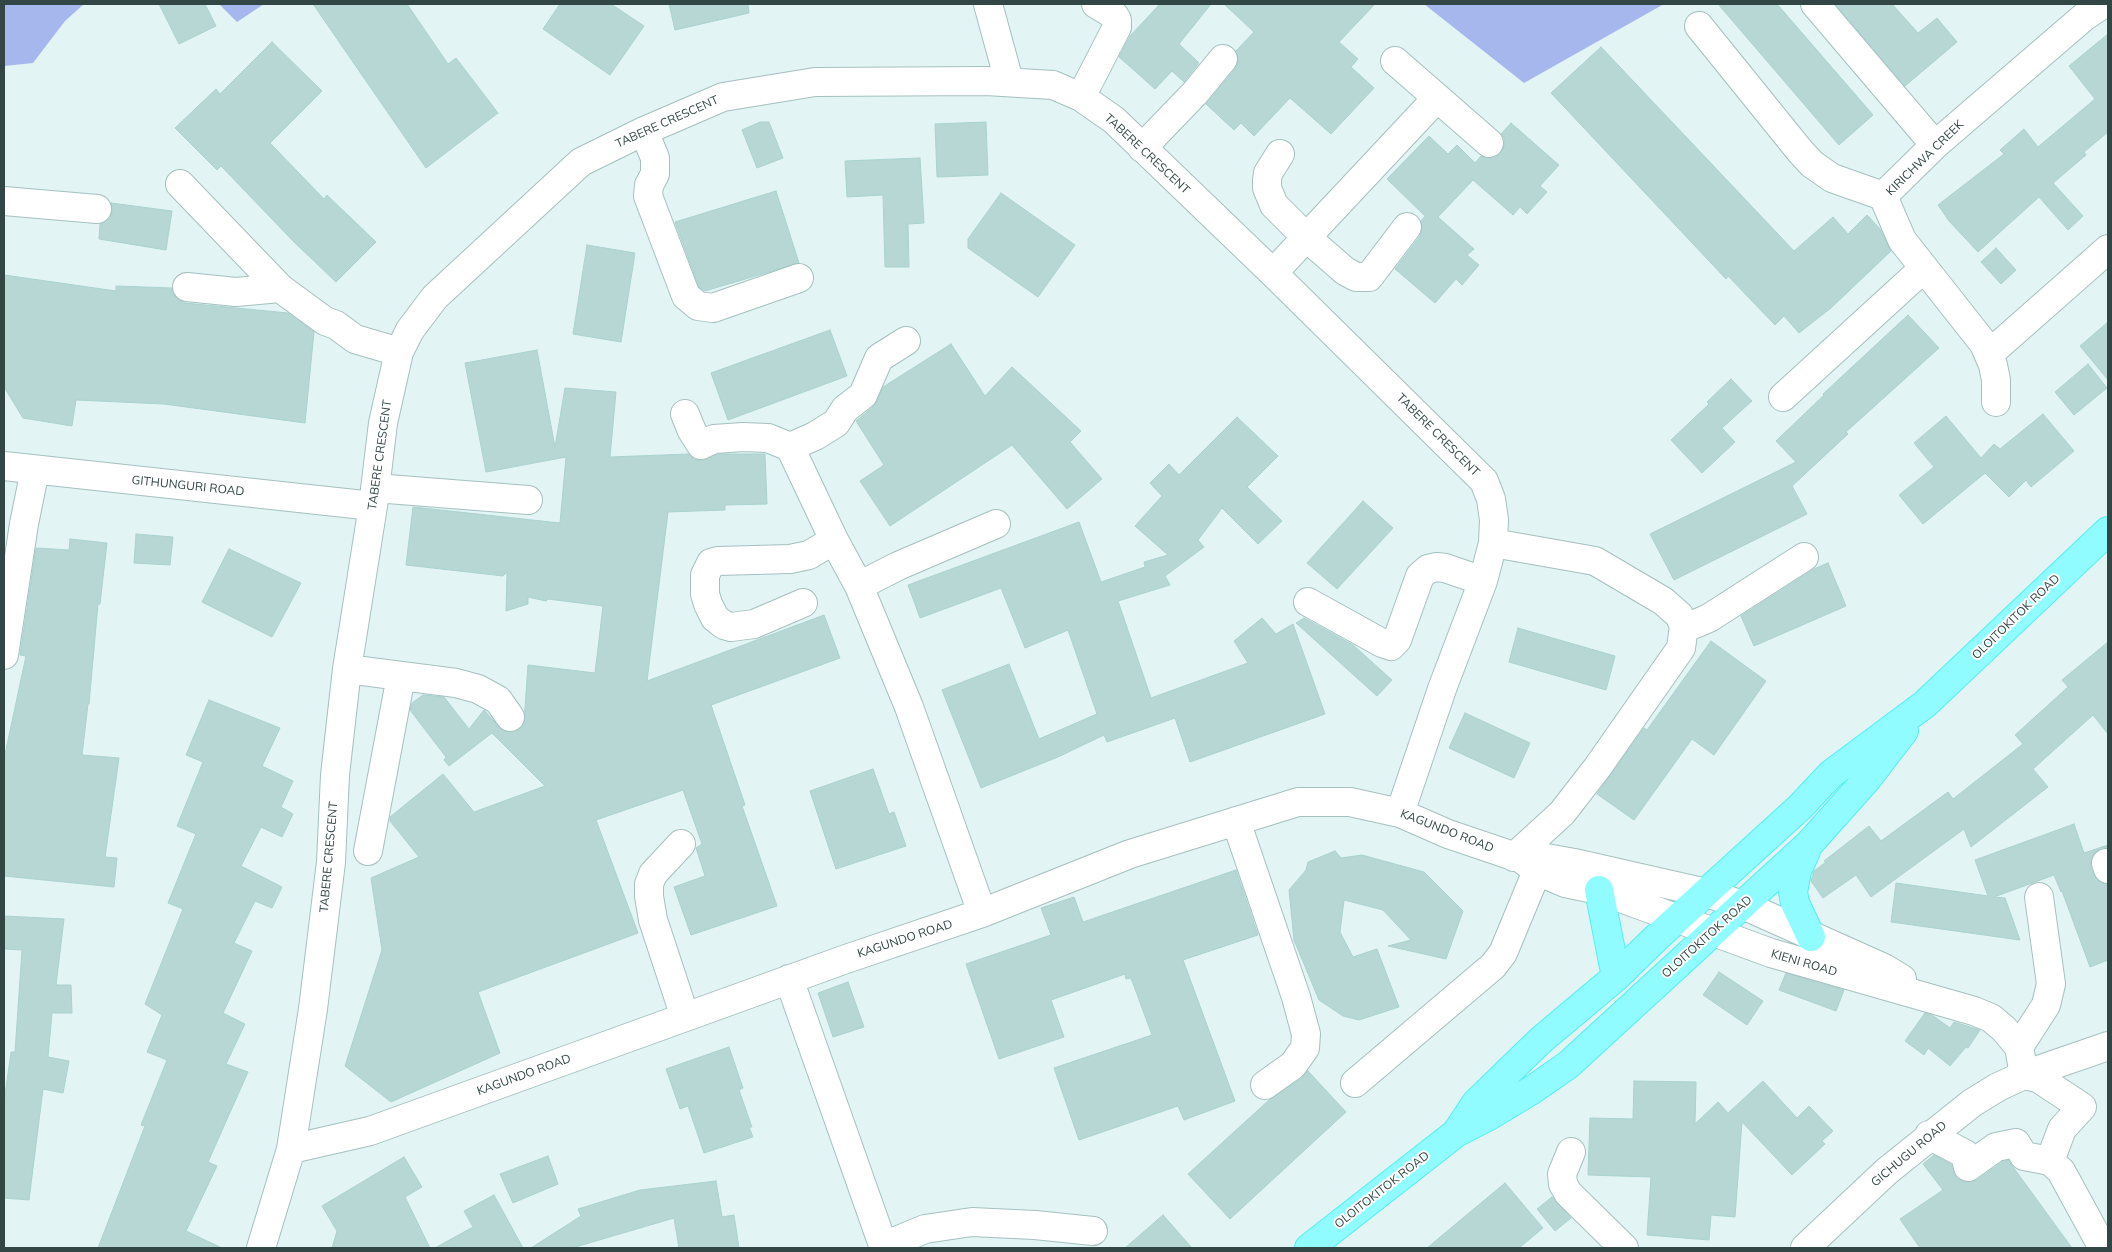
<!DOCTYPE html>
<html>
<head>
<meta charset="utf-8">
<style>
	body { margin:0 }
	#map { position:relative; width:2112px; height:1252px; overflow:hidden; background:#e3f4f4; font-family:Mulish,sans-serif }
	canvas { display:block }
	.frame { position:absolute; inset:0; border:5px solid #324645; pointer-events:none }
</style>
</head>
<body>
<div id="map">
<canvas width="2112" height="1252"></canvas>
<div class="frame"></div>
</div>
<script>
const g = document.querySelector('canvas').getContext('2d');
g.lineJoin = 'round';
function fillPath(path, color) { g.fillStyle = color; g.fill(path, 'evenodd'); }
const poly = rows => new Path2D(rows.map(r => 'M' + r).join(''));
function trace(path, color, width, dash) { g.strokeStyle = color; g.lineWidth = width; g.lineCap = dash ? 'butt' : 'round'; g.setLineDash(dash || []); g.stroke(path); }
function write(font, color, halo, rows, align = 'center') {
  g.font = font + ' Mulish,sans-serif'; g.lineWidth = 4; g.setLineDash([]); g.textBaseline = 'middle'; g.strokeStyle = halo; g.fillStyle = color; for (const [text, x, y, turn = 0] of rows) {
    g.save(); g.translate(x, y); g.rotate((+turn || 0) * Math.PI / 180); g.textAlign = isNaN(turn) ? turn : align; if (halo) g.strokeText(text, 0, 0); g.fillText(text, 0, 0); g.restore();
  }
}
const green = poly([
	[4,4,84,4,65,21,33,63,4,66],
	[219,4,264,4,237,22],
	[1424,4,1664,4,1524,83]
]);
const building = poly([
	[159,4,205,4,216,26,179,44,159,4],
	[313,4,407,4,448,64,456,58,498,113,426,168,313,4],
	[560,4,611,4,644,26,610,75,543,29,560,4],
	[669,4,748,4,749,13,675,30,669,4],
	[1160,4,1211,4,1179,44,1199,63,1184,82,1172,71,1155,89,1119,57,1130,36,1160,4],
	[1224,4,1375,4,1339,42,1358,59,1351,67,1374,88,1331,134,1290,98,1254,136,1241,123,1234,130,1206,104,1235,69,1238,61,1236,51,1254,32,1224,4],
	[1718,4,1777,4,1873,115,1839,145,1718,4],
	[1835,4,1892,4,1918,33,1937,18,1957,42,1905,86,1835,4],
	[2108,34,2108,132,2084,152,2086,155,2053,183,2083,216,2068,230,2039,197,1978,252,1949,221,1938,205,2004,154,2000,150,2024,129,2038,147,2095,99,2069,66,2108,34],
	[272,42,322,91,270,143,324,199,327,195,376,242,336,282,294,242,221,166,217,170,175,128,216,89,220,94,272,42],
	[1601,47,1794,251,1833,217,1848,234,1867,215,1880,229,1891,251,1831,308,1799,333,1784,316,1775,325,1728,276,1726,279,1551,93,1601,47],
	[760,122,769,122,783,158,757,168,742,130,760,122],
	[986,122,988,175,937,177,935,124,986,122],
	[1511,123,1559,165,1540,186,1547,192,1527,214,1520,207,1513,215,1473,180,1438,217,1474,249,1467,255,1479,265,1462,285,1456,279,1435,303,1395,269,1420,236,1422,228,1421,221,1425,216,1387,179,1429,136,1448,154,1457,145,1475,163,1481,156,1486,158,1494,158,1500,154,1504,146,1504,138,1501,134,1511,123],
	[920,158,924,223,908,224,909,267,885,267,883,195,847,197,845,161,920,158],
	[776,191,799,263,705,291,699,287,675,222,776,191],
	[1001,193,1075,245,1038,297,968,248,968,239,1001,193],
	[111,203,172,211,166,250,99,239,100,224,110,218,112,211,111,203],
	[587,245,635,253,621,342,573,334,587,245],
	[1996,248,2016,270,2001,284,1981,262,1996,248],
	[4,275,116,291,116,286,172,288,173,294,178,299,185,303,288,313,314,332,305,423,164,404,76,400,72,426,23,418,4,387,4,275],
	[1908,315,1939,348,1846,432,1848,434,1792,486,1807,514,1674,580,1650,534,1796,462,1776,441,1824,395,1823,394,1908,315],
	[2108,322,2108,380,2080,346,2108,322],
	[830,330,847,376,728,420,711,373,830,330],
	[951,344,985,396,1012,367,1081,431,1070,442,1102,479,1067,509,1012,445,890,526,860,481,884,465,856,421,873,407,883,387,951,344],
	[537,350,555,447,565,388,616,392,610,457,689,454,694,459,701,461,718,454,765,454,767,504,725,505,725,510,668,512,647,681,824,615,840,658,711,705,745,805,742,806,777,906,691,935,674,887,705,876,696,848,702,844,683,790,596,820,638,933,478,992,500,1053,391,1102,345,1066,382,950,371,878,419,857,390,821,390,817,443,774,474,812,545,786,492,733,449,766,444,760,446,757,410,710,412,703,423,695,444,697,469,729,484,710,503,731,512,732,519,729,524,723,528,665,595,673,603,606,548,599,546,601,528,597,528,604,506,611,507,572,503,576,406,565,413,507,560,523,566,457,486,472,465,363,537,350],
	[2088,364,2107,388,2074,415,2055,392,2088,364],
	[1731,379,1752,401,1722,428,1735,442,1702,473,1671,440,1709,404,1707,402,1731,379],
	[2043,414,2074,451,2031,487,2026,480,2009,497,1985,473,1923,524,1899,495,1934,467,1914,443,1946,416,1981,458,1994,444,2000,449,2043,414],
	[1237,417,1278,456,1247,487,1282,521,1258,544,1222,508,1198,540,1204,547,1165,576,1170,585,1118,601,1151,698,1248,663,1234,641,1262,618,1276,634,1293,624,1325,714,1190,762,1175,718,1107,742,1104,735,1058,757,981,788,942,690,1009,664,1039,739,1097,714,1068,630,1025,648,1001,588,920,618,908,585,1079,522,1101,582,1145,567,1144,562,1168,555,1135,526,1162,496,1150,483,1169,464,1179,475,1237,417],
	[1363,501,1393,528,1337,589,1307,563,1363,501],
	[136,534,173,537,170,565,134,563,136,534],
	[70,539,107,543,100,604,98,604,89,704,88,704,82,755,119,758,105,857,117,858,114,887,4,876,4,759,26,656,20,655,36,548,69,550,70,539],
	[229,549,301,583,272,637,202,602,229,549],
	[1828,563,1846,606,1754,646,1741,616,1814,569,1828,563],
	[1304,618,1353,645,1392,680,1377,696,1296,623,1304,618],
	[1518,628,1615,656,1606,690,1509,662,1518,628],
	[1711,641,1766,681,1714,755,1692,739,1634,820,1597,794,1644,728,1647,730,1711,641],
	[2108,642,2108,734,2093,715,2033,769,2048,787,1971,847,1964,829,1871,897,1856,875,1823,898,1811,881,1814,871,1826,862,1824,861,1869,826,1881,841,1948,792,1953,799,2023,744,2015,735,2068,687,2062,680,2108,642],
	[209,700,280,728,262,766,293,781,281,807,293,814,282,837,261,827,241,866,282,887,272,908,255,901,234,943,252,951,223,1013,245,1024,226,1064,248,1072,208,1162,217,1166,186,1231,222,1248,98,1248,145,1126,141,1125,167,1060,147,1052,162,1015,145,1004,183,909,168,903,196,834,177,826,203,762,186,755,209,700],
	[1465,713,1530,743,1514,778,1449,748,1465,713],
	[873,769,889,814,894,812,906,846,836,869,810,791,873,769],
	[2074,824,2084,853,2108,845,2108,848,2101,848,2095,852,2091,860,2091,868,2097,880,2108,884,2108,960,2090,967,2062,891,2061,892,2054,875,1994,897,2005,898,2020,940,1891,922,1896,883,1988,896,1975,860,2074,824],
	[1335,851,1341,858,1362,855,1424,872,1463,911,1446,959,1388,946,1411,940,1383,910,1344,900,1340,932,1353,957,1377,949,1399,1007,1359,1020,1343,1016,1319,1000,1294,940,1289,890,1306,870,1308,862,1335,851],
	[1236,870,1258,935,1183,960,1235,1101,1184,1120,1178,1106,1079,1140,1054,1068,1152,1035,1131,978,1126,979,1125,974,1051,1000,1064,1037,999,1059,966,964,1051,935,1041,908,1074,897,1083,922,1236,870],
	[4,916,64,919,56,985,71,985,72,1013,52,1013,48,1057,69,1061,63,1093,43,1089,29,1200,4,1198,4,1102,11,1052,15,1052,22,950,4,949,4,916],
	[1719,972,1763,1001,1747,1025,1703,995,1719,972],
	[1786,973,1844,990,1836,1011,1779,990,1786,973],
	[848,982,864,1027,833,1037,818,993,848,982],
	[1925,1013,1932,1015,1950,1028,1954,1022,1980,1030,1968,1048,1966,1047,1950,1066,1928,1048,1924,1055,1905,1041,1925,1013],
	[729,1047,743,1088,739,1090,752,1127,749,1127,753,1137,704,1153,688,1106,680,1109,666,1069,729,1047],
	[1308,1071,1346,1112,1230,1219,1188,1174,1269,1100,1302,1078,1308,1071],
	[1634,1081,1696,1082,1695,1124,1718,1102,1728,1113,1763,1081,1797,1118,1809,1106,1833,1131,1822,1141,1825,1144,1792,1175,1742,1122,1735,1217,1711,1215,1709,1240,1647,1235,1651,1177,1588,1175,1590,1118,1633,1119,1634,1081],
	[1934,1155,1951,1164,1957,1178,1963,1182,1970,1182,1977,1180,2002,1162,2008,1160,2072,1248,1920,1248,1900,1219,1943,1190,1923,1164,1934,1155],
	[548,1156,558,1184,513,1203,500,1174,548,1156],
	[404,1157,422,1187,405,1197,430,1248,332,1248,337,1231,322,1206,404,1157],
	[716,1181,722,1217,734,1215,739,1248,679,1248,674,1218,572,1248,531,1248,581,1216,578,1209,640,1190,716,1181],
	[1505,1183,1543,1228,1519,1248,1427,1248,1505,1183],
	[494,1195,523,1248,435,1248,473,1227,464,1211,494,1195],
	[1552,1197,1571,1218,1555,1231,1537,1209,1552,1197],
	[1163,1215,1192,1248,1125,1248,1163,1215]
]);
const minor = poly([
	[988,4,1009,81],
	[1815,4,1935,145],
	[1699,26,1800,151,1812,164,1832,178,1883,196],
	[1395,61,1489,143],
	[1081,97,1117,27,1117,20,1114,15,1096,4],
	[644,131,655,158,655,174,649,185,648,196,686,296,698,306,713,308,799,278],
	[1142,148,1195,93,1223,59],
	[1280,154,1268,173,1267,180,1267,188,1274,205,1307,238,1345,271,1356,277,1369,277,1407,227],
	[180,184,280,288,325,321,336,325,355,339,399,352],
	[4,201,97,209],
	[1273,273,1437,98],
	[187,287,236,292,280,288],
	[1989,354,2108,249],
	[1783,397,1923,269],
	[1996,402,1996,380,1993,365,1984,344,1902,240,1883,196,1935,145,2085,16,2103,4],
	[685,414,692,431,701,445,714,439,743,437,768,438,790,447,815,436,836,423,845,409,863,395,879,358,906,341],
	[790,447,834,540,859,586,909,707,982,913],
	[4,466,373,506],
	[375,488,528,500],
	[1493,543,1595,561,1663,601,1679,615,1684,626,1681,648,1597,768,1562,813,1514,857],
	[859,586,898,566,996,524],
	[1308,602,1382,643,1391,646,1397,640,1420,576,1428,569,1437,567,1445,568,1483,581],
	[803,603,754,624,731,627,724,625,715,618,708,604,705,594,705,575,711,563,718,561,790,559,809,555,834,540],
	[1684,626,1695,624,1709,618,1804,557],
	[4,655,24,524,35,470],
	[347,669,456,683,478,689,498,700,510,717],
	[1236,821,1296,997,1306,1034,1305,1048,1293,1065,1265,1085],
	[681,844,653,874,649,884,649,896,653,920,685,1017],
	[368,851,401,676],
	[1530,857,1541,857,1574,863,1706,893,1743,905,1884,968,1902,979],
	[2106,863,2108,869],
	[789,979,884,1248],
	[2019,1047,2046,1005,2051,984,2039,897],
	[2024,1075,2038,1078,2082,1107,2062,1129,2050,1161],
	[1355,1083,1493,966,1503,953,1537,871],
	[1929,1135,1965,1154,1968,1167,1996,1147,2016,1143,2024,1156,2050,1161,2061,1171,2103,1248],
	[291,1149,370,1131,846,959,982,913,1130,854,1298,802,1350,802,1400,813,1448,834,1522,859,1537,871,1565,883,1599,890,1771,953,1974,1011,1991,1018,2004,1029,2019,1047,2024,1075],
	[1571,1152,1562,1174,1563,1184,1568,1193,1624,1248],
	[884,1246,925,1229,972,1222,1035,1225,1093,1231],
	[261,1248,291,1149,313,1009,331,862,335,775,347,669,373,506,383,423,399,352,410,330,435,297,581,162,644,131,723,97,815,82,986,81,1053,85,1081,97,1114,120,1273,273,1484,481,1491,499,1494,520,1493,543,1483,581,1442,689,1400,813],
	[1805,1248,1887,1171,1972,1103,1998,1087,2024,1075,2108,1046]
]);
const major = poly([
	[1806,851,1797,871,1793,892,1795,903,1811,937],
	[1599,890,1616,977],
	[1456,1133,1476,1103,1541,1040,1616,977,1656,938,1800,807,1831,774,1925,704,2108,531],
	[1309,1248,1456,1133,1489,1116,1532,1090,1568,1065,1810,843,1868,778,1904,731]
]);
const streetNames = [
	["TABERE CRESCENT",667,122,-24],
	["TABERE CRESCENT",1147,154,43],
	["KIRICHWA CREEK",1925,158,-44],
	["TABERE CRESCENT",1438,435,45],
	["TABERE CRESCENT",380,455,-82],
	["GITHUNGURI ROAD",188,486,6],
	["OLOITOKITOK ROAD",2016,617,-44],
	["KAGUNDO ROAD",1447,831,21],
	["TABERE CRESCENT",329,857,-85],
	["OLOITOKITOK ROAD",1707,937,-42],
	["KAGUNDO ROAD",905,939,-18],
	["KIENI ROAD",1804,963,16],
	["KAGUNDO ROAD",524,1075,-20],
	["GICHUGU ROAD",1909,1154,-40],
	["OLOITOKITOK ROAD",1382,1190,-38]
];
fillPath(green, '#a6b7ed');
fillPath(building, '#b7d7d4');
trace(building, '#a9d2cf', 1);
trace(minor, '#a4c0bf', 30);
trace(major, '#53eff1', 30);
trace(minor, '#fff', 28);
trace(major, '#91fcff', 28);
write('12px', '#324645', '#fff', streetNames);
</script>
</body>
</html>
